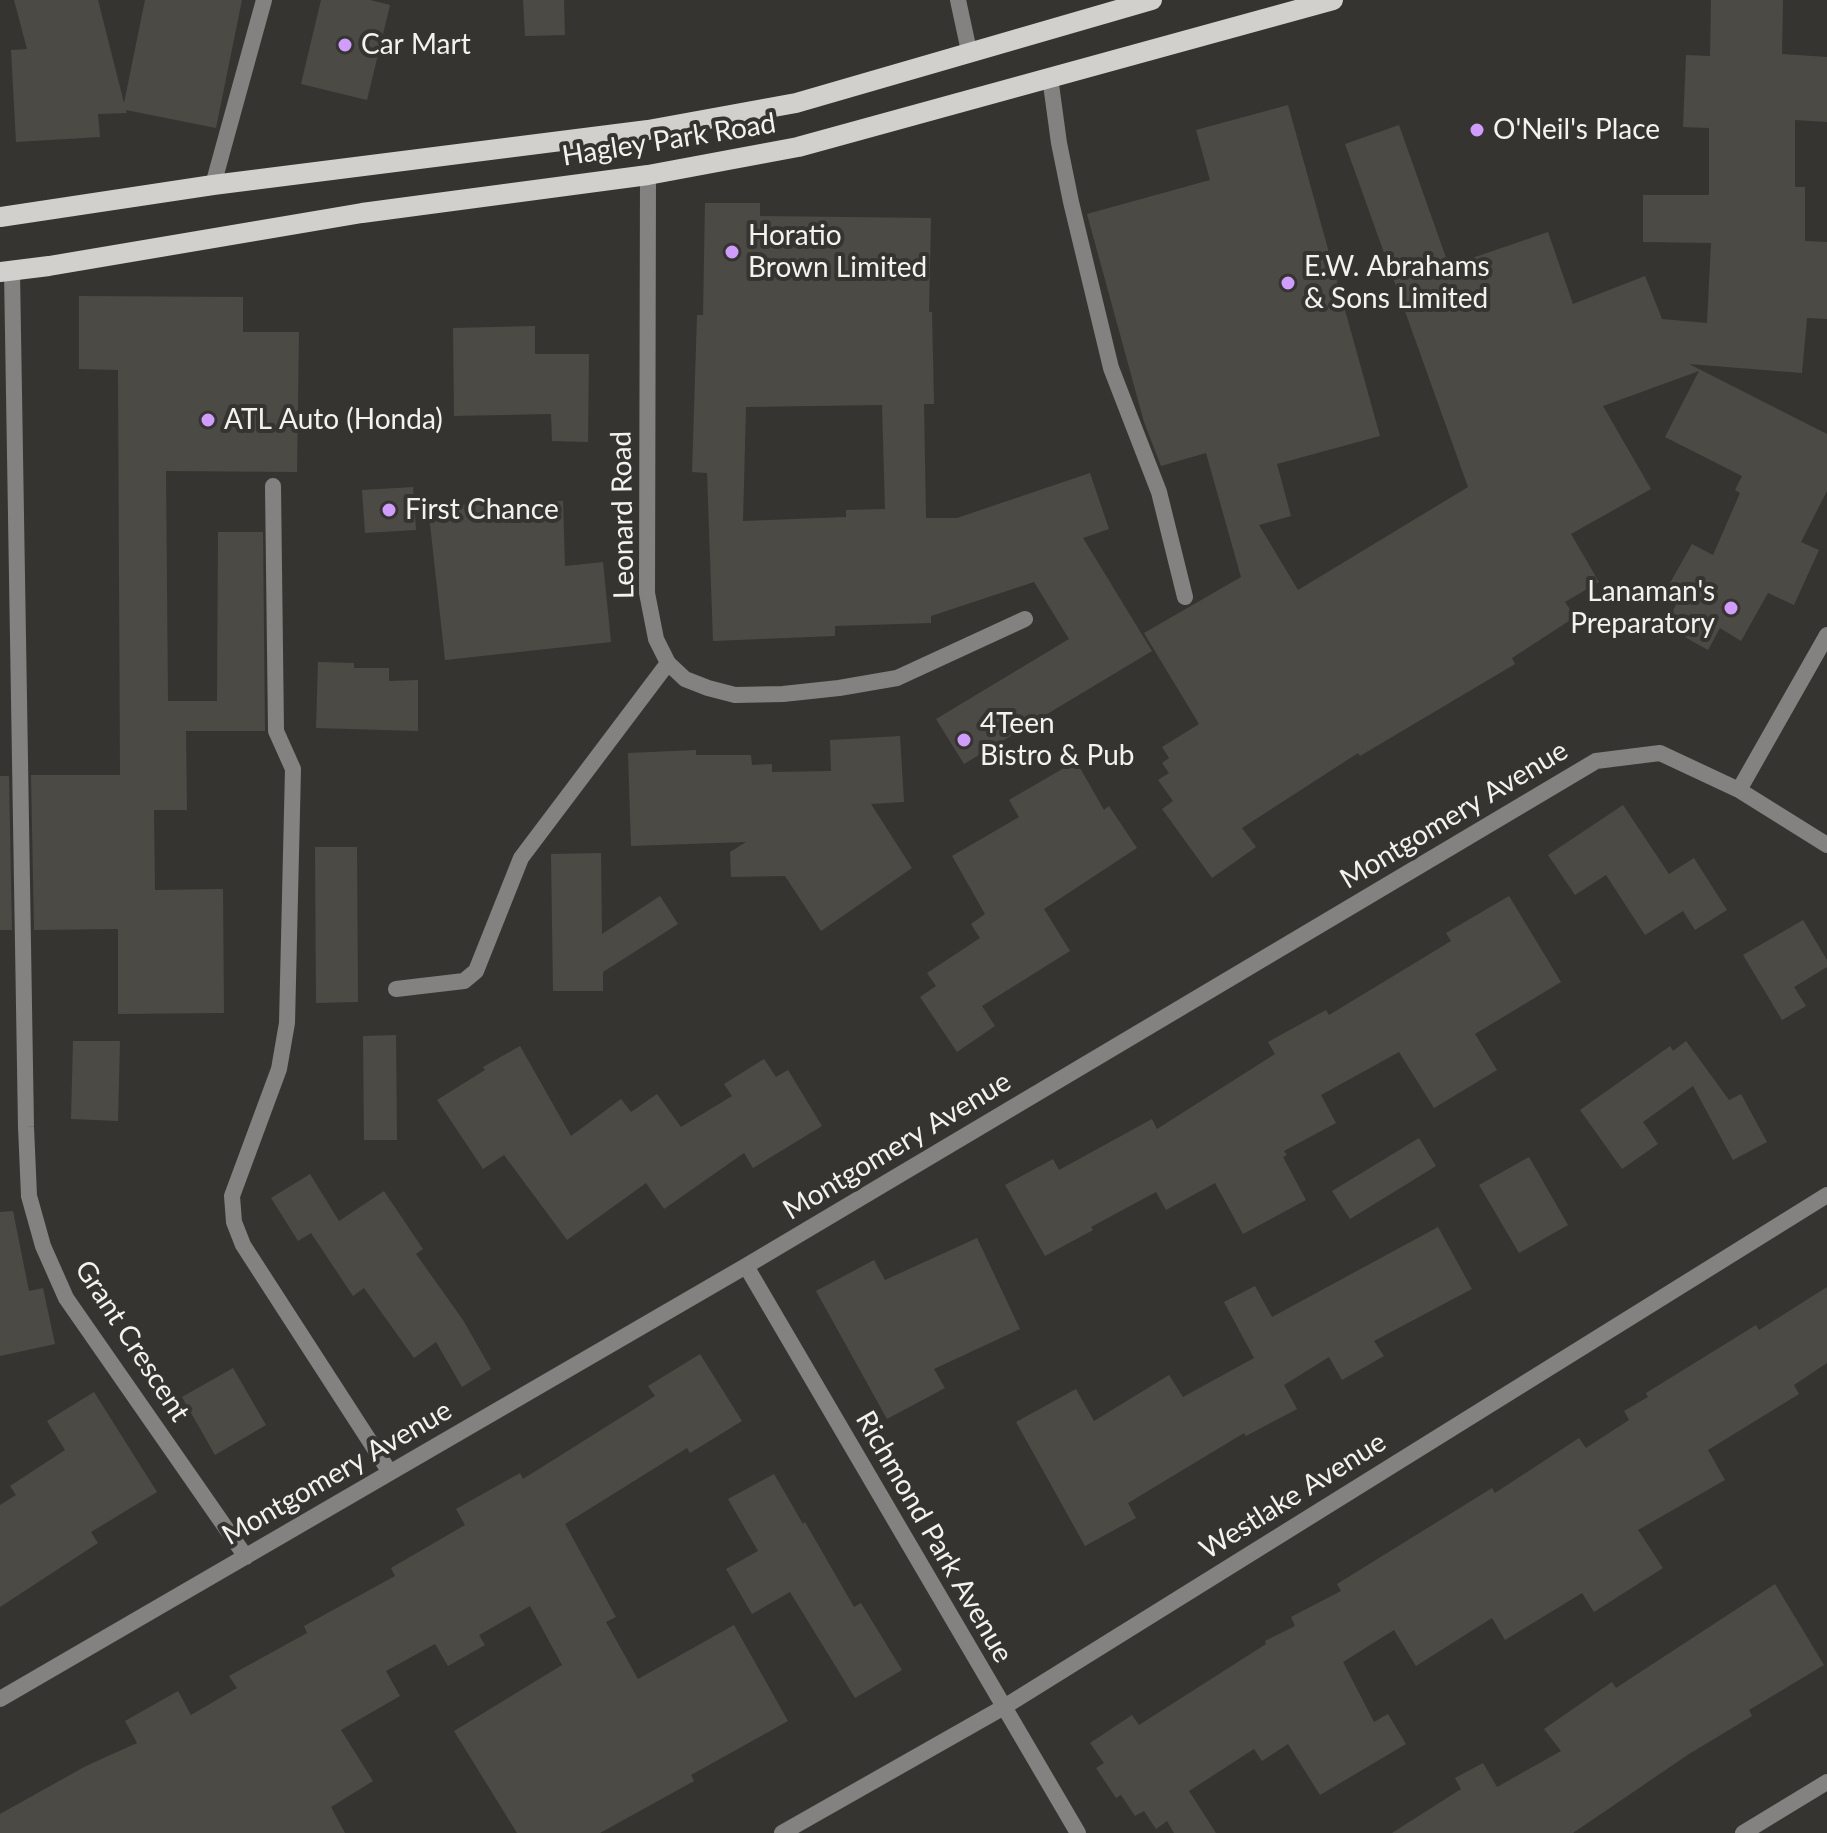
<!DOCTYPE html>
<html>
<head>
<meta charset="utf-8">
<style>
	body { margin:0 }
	canvas { display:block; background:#353430 }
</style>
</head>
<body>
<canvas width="1827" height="1833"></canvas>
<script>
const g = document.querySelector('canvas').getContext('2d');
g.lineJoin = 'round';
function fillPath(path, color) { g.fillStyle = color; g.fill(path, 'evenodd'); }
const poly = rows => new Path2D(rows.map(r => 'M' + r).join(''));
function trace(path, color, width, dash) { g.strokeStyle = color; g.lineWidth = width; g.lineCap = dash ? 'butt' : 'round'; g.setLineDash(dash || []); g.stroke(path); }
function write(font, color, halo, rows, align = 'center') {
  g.font = font + ' Lato,sans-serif'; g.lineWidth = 8; g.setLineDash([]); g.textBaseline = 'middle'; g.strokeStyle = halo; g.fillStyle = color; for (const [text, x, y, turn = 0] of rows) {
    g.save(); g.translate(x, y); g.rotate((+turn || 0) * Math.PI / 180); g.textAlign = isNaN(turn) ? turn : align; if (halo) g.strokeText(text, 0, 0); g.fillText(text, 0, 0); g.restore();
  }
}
const building = poly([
	[14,0,98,0,124,103,145,0,242,0,216,128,126,110,127,113,98,114,100,137,16,142,11,50,27,49],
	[321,0,370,0,390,5,367,100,301,84],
	[523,0,564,0,565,35,525,36],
	[1711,0,1783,0,1782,54,1827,57,1827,122,1795,120,1795,187,1805,187,1805,241,1827,242,1827,319,1807,318,1802,373,1689,364,1827,434,1827,491,1801,542,1819,550,1794,605,1768,593,1741,641,1720,628,1708,650,1665,626,1676,605,1662,597,1692,544,1713,555,1740,493,1735,490,1742,476,1665,437,1699,371,1603,406,1651,489,1571,534,1599,582,1565,602,1575,617,1512,658,1515,664,1360,756,1358,753,1242,828,1256,847,1212,878,1162,809,1173,801,1158,780,1169,773,1162,763,1169,758,1162,747,1199,724,1144,633,1241,577,1206,453,1161,466,1144,422,1087,214,1210,180,1196,130,1288,105,1380,436,1277,464,1291,516,1259,525,1298,590,1468,487,1345,144,1399,125,1449,266,1548,232,1573,304,1645,276,1662,319,1707,323,1711,243,1643,242,1643,195,1709,195,1709,128,1683,127,1686,55,1710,56],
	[705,203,760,203,760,216,931,218,929,312,932,312,934,404,924,404,926,518,957,518,1090,473,1109,529,1083,538,1152,651,964,764,936,719,1069,639,1034,582,931,616,931,623,835,626,835,636,713,641,707,473,692,472,697,315,703,315],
	[882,405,885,509,846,510,846,517,743,521,746,407],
	[79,296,243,297,243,332,299,332,297,472,166,471,168,701,217,701,218,532,263,532,265,731,186,731,187,810,154,810,155,890,223,889,224,1013,118,1014,118,929,34,930,31,775,120,775,118,370,79,369],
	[535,326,535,354,589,354,588,442,552,441,551,414,454,416,453,328],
	[413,487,416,530,365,533,362,490],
	[563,501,565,566,603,562,611,642,445,660,428,506],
	[318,662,354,663,354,668,389,668,389,681,418,680,418,731,316,728],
	[900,736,904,802,871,804,912,868,821,931,785,876,731,877,730,852,746,842,631,846,628,753,696,750,696,755,751,755,752,765,772,764,772,772,831,771,830,740],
	[1076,761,1104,810,1109,806,1137,848,1044,909,1070,951,982,1006,995,1026,957,1052,920,997,936,986,927,973,980,938,971,924,985,914,952,856,1019,817,1009,800],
	[0,776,9,776,12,930,0,930],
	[1623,805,1669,874,1694,858,1727,910,1695,930,1683,911,1645,935,1606,875,1575,895,1548,855],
	[315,847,357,847,358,1002,316,1003],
	[601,853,602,934,660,896,678,924,603,972,603,991,553,991,551,854],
	[1509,896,1561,982,1475,1034,1497,1070,1434,1108,1399,1052,1321,1095,1336,1123,1284,1151,1287,1155,1283,1157,1306,1200,1243,1234,1215,1183,1166,1210,1156,1192,1091,1227,1093,1230,1045,1256,1005,1185,1053,1159,1059,1170,1152,1119,1157,1129,1275,1054,1268,1042,1326,1010,1329,1015,1451,941,1446,933],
	[1803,920,1827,960,1827,967,1794,987,1806,1006,1782,1020,1743,955],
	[396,1035,397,1140,364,1140,363,1036],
	[73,1041,120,1041,118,1121,71,1119],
	[1686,1041,1729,1100,1741,1094,1767,1142,1733,1160,1693,1086,1643,1122,1658,1144,1622,1169,1580,1110,1670,1046,1673,1051],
	[520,1046,571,1136,621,1099,631,1112,657,1094,681,1127,732,1096,724,1084,764,1059,776,1077,788,1070,822,1126,753,1168,744,1153,664,1209,646,1183,567,1240,504,1155,483,1169,437,1100,485,1070,483,1067],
	[1419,1138,1436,1166,1350,1219,1332,1191],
	[1529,1157,1568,1225,1519,1253,1479,1185],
	[310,1174,339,1221,384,1191,423,1249,416,1254,463,1320,491,1369,462,1387,436,1342,414,1358,364,1288,353,1296,311,1233,298,1241,271,1198],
	[13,1211,29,1291,43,1288,55,1344,0,1356,0,1212],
	[1438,1227,1472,1289,1374,1341,1384,1356,1342,1380,1329,1357,1284,1385,1297,1409,1246,1436,1244,1433,1128,1503,1136,1518,1085,1546,1016,1422,1076,1389,1094,1421,1169,1375,1183,1397,1254,1358,1224,1302,1255,1286,1272,1317],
	[977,1238,1020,1329,934,1369,945,1388,887,1419,816,1291,874,1260,885,1280],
	[1827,1287,1827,1363,1794,1385,1799,1394,1708,1450,1725,1480,1638,1530,1663,1568,1594,1612,1582,1593,1505,1640,1492,1618,1416,1666,1394,1630,1343,1662,1374,1722,1388,1714,1406,1744,1320,1795,1288,1744,1262,1761,1254,1749,1189,1791,1216,1833,1174,1833,1167,1821,1156,1829,1144,1811,1135,1816,1121,1795,1116,1798,1096,1768,1104,1763,1090,1743,1132,1715,1139,1725,1266,1644,1265,1641,1295,1626,1291,1617,1341,1591,1337,1584,1492,1488,1495,1493,1579,1438,1586,1448,1629,1420,1624,1411,1648,1397,1646,1393,1756,1325,1759,1330],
	[700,1354,742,1421,690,1453,687,1448,565,1524,616,1617,606,1622,638,1679,734,1625,788,1721,691,1775,694,1781,600,1833,517,1833,454,1731,562,1665,530,1606,479,1635,485,1645,448,1666,435,1644,386,1671,400,1696,341,1730,373,1781,331,1807,345,1833,0,1833,0,1814,86,1766,137,1743,125,1721,178,1691,191,1715,237,1688,229,1676,307,1633,304,1626,395,1576,391,1568,465,1525,456,1509,520,1473,523,1479,655,1396,648,1386],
	[233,1368,266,1425,215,1455,182,1397],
	[94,1392,157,1492,91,1532,98,1543,0,1607,0,1505,16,1495,10,1486,65,1450,47,1421],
	[774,1474,803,1524,805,1522,854,1607,861,1603,902,1670,855,1698,790,1592,752,1614,726,1569,758,1551,728,1499],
	[1775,1584,1824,1665,1749,1710,1752,1716,1689,1754,1573,1833,1392,1833,1461,1789,1455,1778,1483,1763,1497,1787,1561,1751,1544,1729,1612,1682,1616,1688]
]);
const service = poly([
	[958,0,969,51],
	[1050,77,1059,143,1071,202,1111,368,1159,492,1185,597]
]);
const minor = poly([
	[648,175,647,593,656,639,668,663,685,679,708,688,735,695,783,694,839,688,897,678,1025,619],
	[213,185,264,0],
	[12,271,26,1127,29,1196,43,1246,66,1298,246,1557],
	[273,486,276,731,293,769,287,1023,279,1069,232,1196,234,1222,243,1245,389,1471],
	[1739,790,1827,635],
	[396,989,464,981,476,971,521,858,668,663],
	[746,1266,1078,1833],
	[0,1699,746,1266,1596,761,1660,753,1739,790,1827,845],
	[782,1833,1004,1707,1827,1195],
	[1743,1833,1827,1782]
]);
const primary = poly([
	[0,217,213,185,648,130,796,103,1152,0],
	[0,272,49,266,362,213,648,175,798,147,1333,0]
]);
const markers = [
	[345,45,8,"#d09dff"],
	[1477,130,8,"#d09dff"],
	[732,252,8,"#d09dff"],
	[1288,283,8,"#d09dff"],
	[208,420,8,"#d09dff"],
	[389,510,8,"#d09dff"],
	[1731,608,8,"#d09dff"],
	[964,740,8,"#d09dff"]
];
const poiNames = [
	["Car Mart",361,45],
	["O'Neil's Place",1493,130],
	["Horatio",748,236],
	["Brown Limited",748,268],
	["E.W. Abrahams",1304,267],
	["& Sons Limited",1304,299],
	["ATL Auto (Honda)",224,420],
	["First Chance",405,510],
	["Lanaman's",1715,592,"right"],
	["Preparatory",1715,624,"right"],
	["4Teen",980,724],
	["Bistro & Pub",980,756]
];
const streetNames = [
	["Hagley Park Road",669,140,-9],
	["Leonard Road",623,515,-91],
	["Montgomery Avenue",1454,815,-31],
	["Montgomery Avenue",897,1146,-31],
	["Grant Crescent",132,1341,57],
	["Montgomery Avenue",337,1473,-30],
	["Westlake Avenue",1293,1496,-32],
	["Richmond Park Avenue",934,1537,60]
];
fillPath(building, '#4b4a45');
trace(service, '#838280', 16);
trace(minor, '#838280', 16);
trace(primary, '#d1d0cc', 20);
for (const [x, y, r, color] of markers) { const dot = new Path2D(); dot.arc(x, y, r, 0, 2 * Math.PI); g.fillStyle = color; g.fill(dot); trace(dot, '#353430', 3); }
write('28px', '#f2f2ef', '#353430', poiNames, 'left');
write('28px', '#f2f2ef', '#353430', streetNames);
</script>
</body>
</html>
